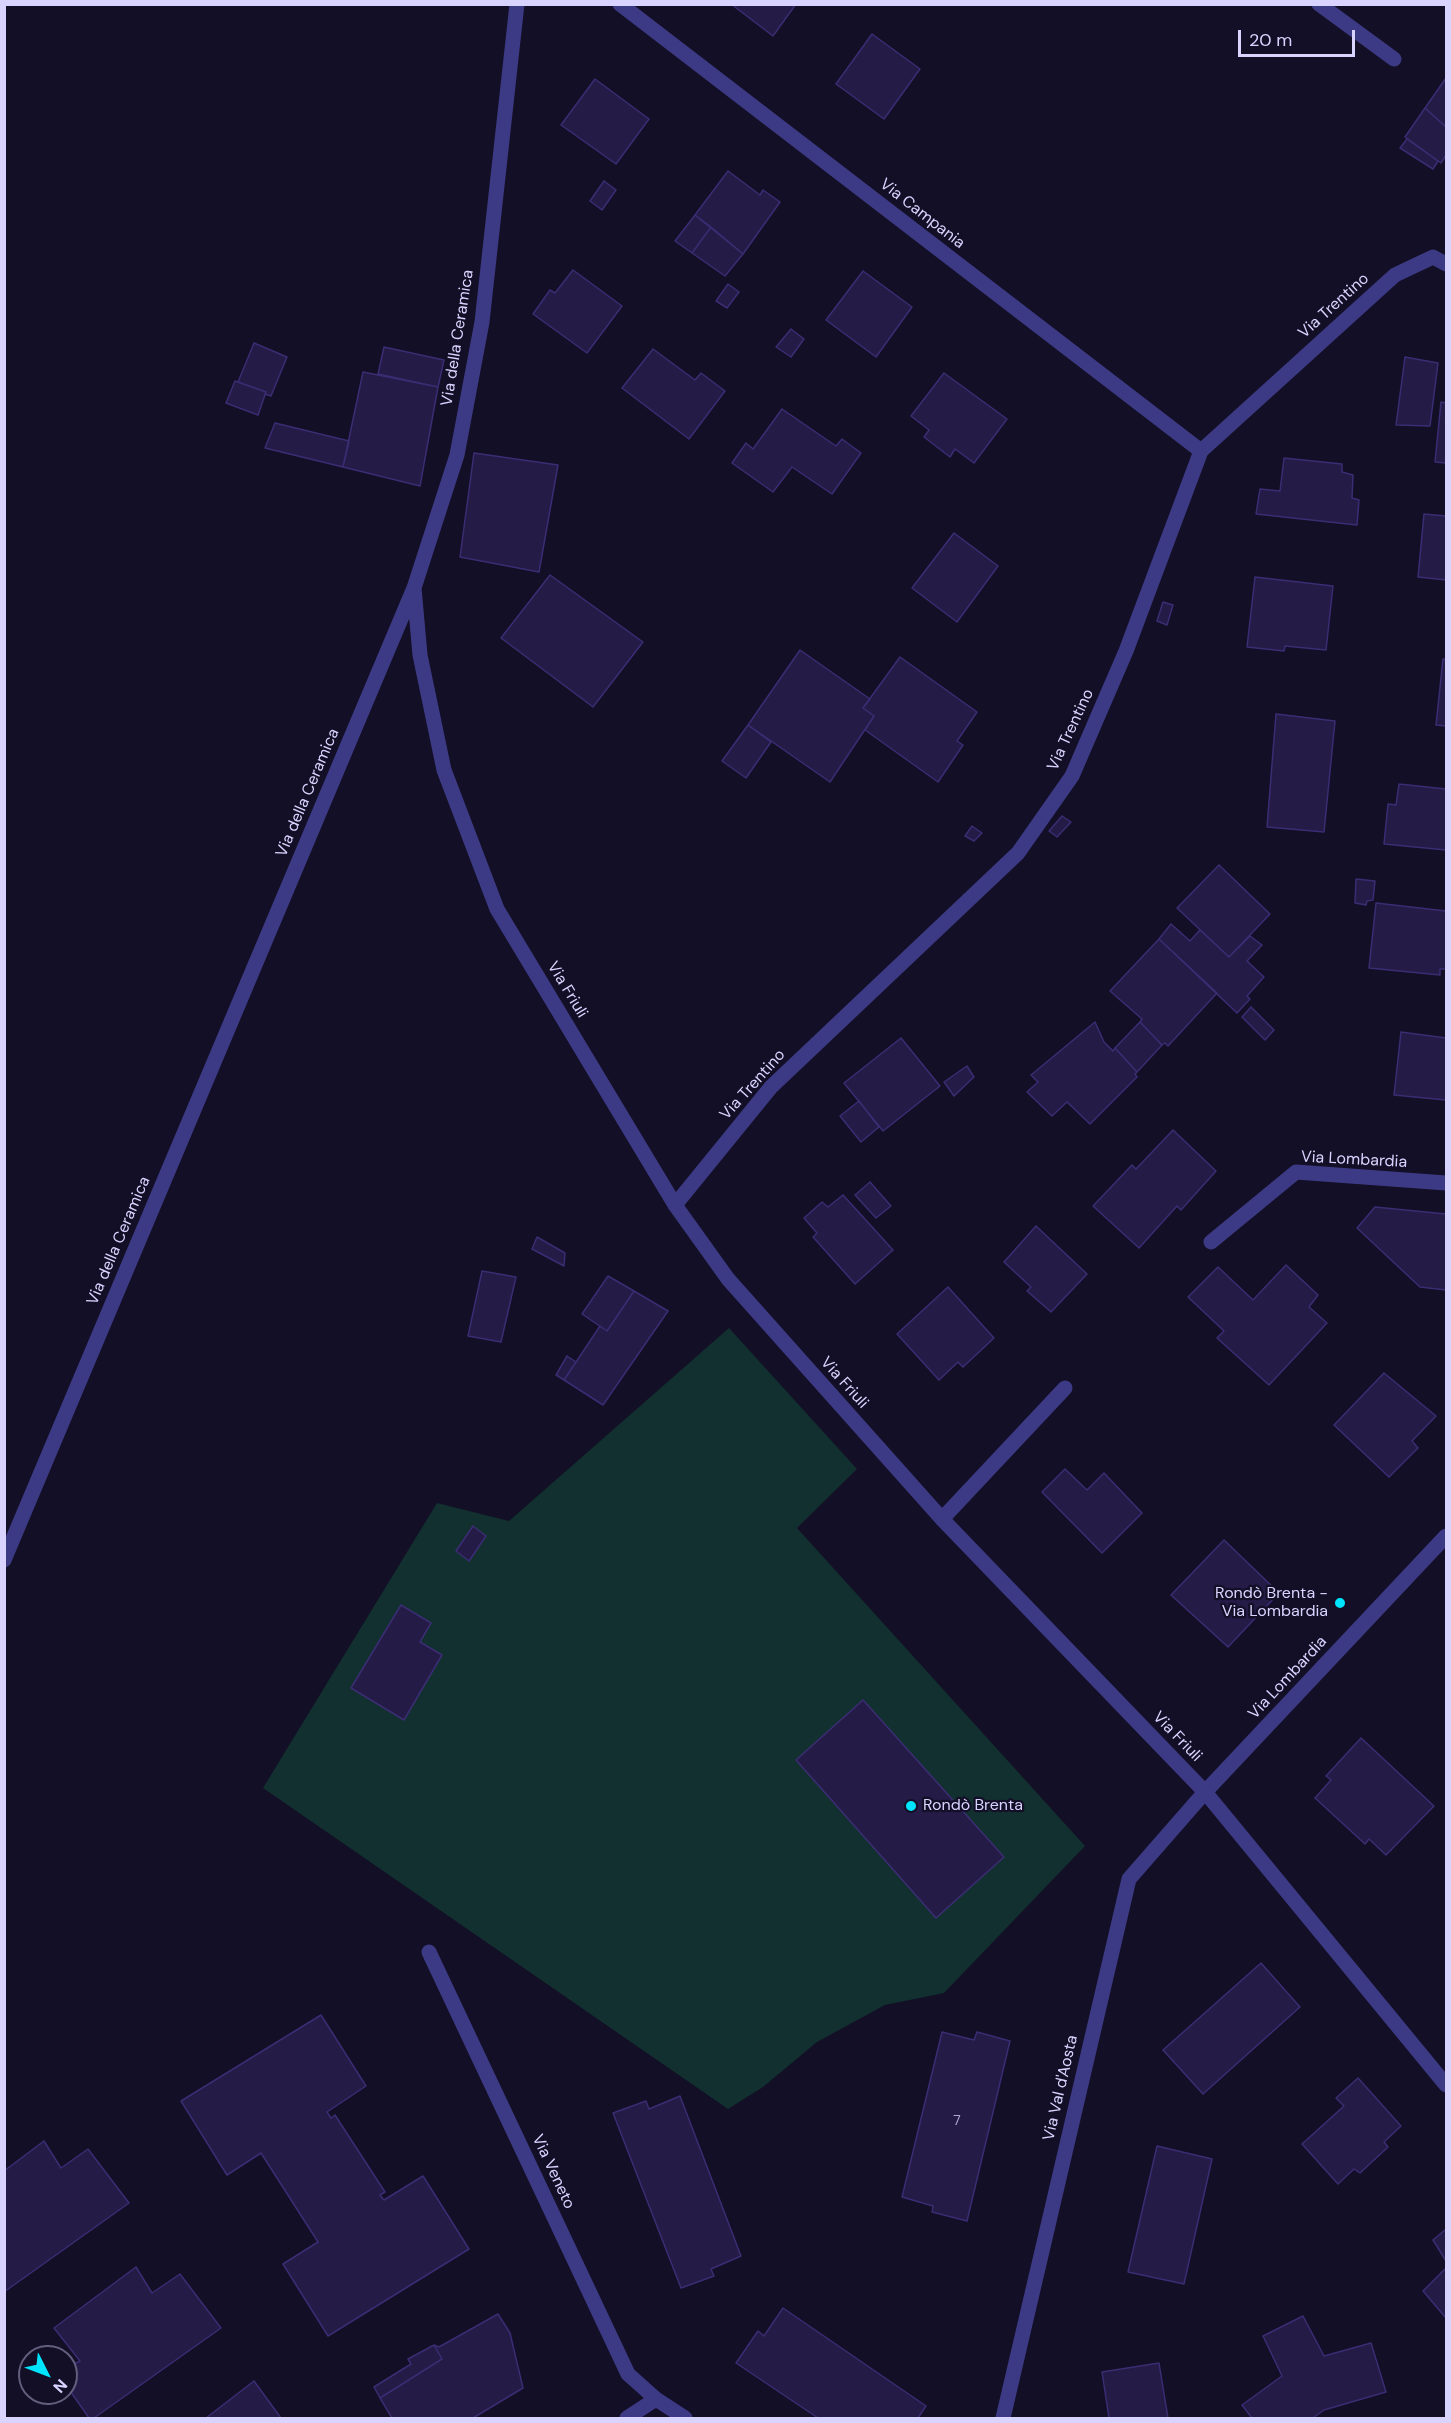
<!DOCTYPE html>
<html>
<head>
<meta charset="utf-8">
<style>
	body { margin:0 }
	#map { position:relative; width:1451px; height:2423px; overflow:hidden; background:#130f26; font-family:"DM Sans",sans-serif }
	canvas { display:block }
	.frame { position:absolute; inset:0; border:6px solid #d9d4ff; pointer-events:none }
	.north { position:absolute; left:18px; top:2345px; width:60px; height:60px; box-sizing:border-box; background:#130f26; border:2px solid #625e7d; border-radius:50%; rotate:132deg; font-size:16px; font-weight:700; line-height:24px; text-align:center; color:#d9d4ff }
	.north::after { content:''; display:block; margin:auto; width:21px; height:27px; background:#00e5ff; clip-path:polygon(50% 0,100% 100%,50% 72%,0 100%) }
	.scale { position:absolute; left:1238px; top:30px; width:117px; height:27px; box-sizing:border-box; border:3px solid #d9d4ff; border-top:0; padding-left:8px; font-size:18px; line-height:21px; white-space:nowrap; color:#d9d4ff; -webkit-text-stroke:4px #130f26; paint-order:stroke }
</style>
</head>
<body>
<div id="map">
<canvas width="1451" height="2423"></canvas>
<div class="frame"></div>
<div class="north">N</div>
<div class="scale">20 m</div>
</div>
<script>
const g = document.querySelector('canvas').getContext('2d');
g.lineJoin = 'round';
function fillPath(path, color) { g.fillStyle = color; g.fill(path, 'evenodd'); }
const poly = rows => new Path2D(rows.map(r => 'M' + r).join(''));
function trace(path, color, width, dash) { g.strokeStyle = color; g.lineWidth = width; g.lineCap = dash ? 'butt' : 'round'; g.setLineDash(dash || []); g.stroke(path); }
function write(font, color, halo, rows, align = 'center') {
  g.font = font + ' "DM Sans",sans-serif'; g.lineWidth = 4.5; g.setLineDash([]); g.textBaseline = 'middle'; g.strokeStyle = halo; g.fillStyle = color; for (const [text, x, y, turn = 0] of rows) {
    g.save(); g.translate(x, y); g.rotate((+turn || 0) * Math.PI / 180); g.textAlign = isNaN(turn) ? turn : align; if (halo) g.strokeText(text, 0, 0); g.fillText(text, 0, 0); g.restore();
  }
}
const green = poly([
	[729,1328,857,1469,797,1528,1085,1846,944,1993,885,2005,817,2042,763,2087,728,2109,263,1788,437,1503,509,1521]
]);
const building = poly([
	[731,4,796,4,773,36,731,4],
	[872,34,920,69,884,119,836,84,872,34],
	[1446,78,1446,127,1425,108,1446,78],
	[595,79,649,119,616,164,561,125,595,79],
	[1425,108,1446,127,1446,155,1441,163,1405,137,1425,108],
	[1407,139,1438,161,1433,169,1400,148,1407,139],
	[728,171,760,195,763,190,780,202,743,254,695,215,728,171],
	[604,181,616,190,602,210,590,201,604,181],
	[695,215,711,227,692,253,675,241,695,215],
	[711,227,743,254,725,276,692,253,711,227],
	[573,270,622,306,587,353,533,314,550,290,555,293,573,270],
	[863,271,912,307,876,357,826,320,863,271],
	[728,284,739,292,727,308,716,301,728,284],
	[791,329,804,339,791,357,776,347,791,329],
	[254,343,287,357,271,396,265,394,266,392,238,382,254,343],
	[384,347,444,360,438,387,378,374,384,347],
	[653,349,695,380,701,373,725,391,689,439,622,388,653,349],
	[1405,357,1438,363,1430,426,1396,425,1405,357],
	[363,372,438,387,420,486,343,467,363,372],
	[944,373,1007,419,974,463,955,449,950,457,924,437,929,430,911,416,944,373],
	[235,381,266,392,258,415,226,403,235,381],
	[1441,402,1446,403,1446,463,1435,462,1441,402],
	[782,409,836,446,842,439,861,453,832,494,792,467,773,492,732,463,746,443,753,449,782,409],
	[275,423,349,441,343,467,265,448,275,423],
	[474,453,558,465,539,572,460,557,474,453],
	[1284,458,1342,464,1342,472,1353,475,1352,498,1359,500,1357,525,1256,514,1260,489,1280,491,1284,458],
	[1424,514,1446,516,1446,580,1418,577,1424,514],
	[954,533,998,566,957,622,912,588,954,533],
	[550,575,643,642,593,707,501,638,550,575],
	[1255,577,1333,586,1326,650,1285,646,1284,651,1247,647,1255,577],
	[1163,602,1173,605,1167,625,1157,621,1163,602],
	[800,650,870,699,863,708,874,716,830,782,748,725,800,650],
	[900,657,977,712,957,741,963,745,938,782,865,730,874,716,863,708,900,657],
	[1443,659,1446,659,1446,726,1436,725,1443,659],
	[1276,714,1335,721,1324,832,1267,827,1276,714],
	[748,725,771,742,746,778,722,761,748,725],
	[1399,784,1446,789,1446,850,1384,844,1388,804,1396,805,1399,784],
	[1062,816,1071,822,1057,837,1049,831,1062,816],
	[972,826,982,833,974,841,965,836,972,826],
	[1219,865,1270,914,1229,957,1177,908,1219,865],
	[1356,879,1375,881,1373,900,1367,901,1366,905,1355,903,1356,879],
	[1376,903,1446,911,1446,969,1440,969,1440,975,1369,968,1376,903],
	[1171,924,1190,941,1200,930,1229,957,1250,936,1262,945,1247,961,1264,977,1247,996,1250,999,1237,1013,1159,939,1171,924],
	[1159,939,1217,993,1168,1046,1165,1043,1162,1045,1140,1022,1142,1019,1110,991,1159,939],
	[1251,1007,1274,1030,1265,1040,1242,1017,1251,1007],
	[1095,1022,1104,1042,1113,1051,1115,1048,1137,1072,1135,1074,1137,1077,1090,1124,1067,1102,1052,1116,1027,1092,1038,1082,1031,1075,1095,1022],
	[1140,1022,1162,1045,1137,1072,1115,1048,1140,1022],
	[1401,1032,1446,1038,1446,1100,1394,1095,1401,1032],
	[901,1038,940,1086,883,1131,844,1083,901,1038],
	[967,1066,974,1077,954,1096,944,1082,967,1066],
	[859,1101,879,1127,861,1142,840,1116,859,1101],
	[1173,1130,1216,1171,1181,1210,1177,1206,1139,1248,1093,1206,1132,1165,1136,1169,1173,1130],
	[870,1182,891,1206,876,1218,855,1195,870,1182],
	[843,1195,893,1250,855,1284,813,1237,817,1233,804,1218,822,1202,828,1207,843,1195],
	[1375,1207,1446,1214,1446,1290,1420,1287,1357,1228,1375,1207],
	[1036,1226,1087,1274,1051,1312,1027,1291,1031,1287,1004,1262,1036,1226],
	[537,1237,565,1253,564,1266,532,1249,537,1237],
	[1286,1265,1318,1295,1309,1307,1327,1323,1269,1385,1217,1338,1224,1331,1188,1297,1218,1267,1253,1300,1286,1265],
	[482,1271,516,1277,501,1342,468,1336,482,1271],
	[608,1276,634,1291,607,1331,582,1314,608,1276],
	[948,1287,994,1338,963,1367,958,1362,939,1380,897,1334,948,1287],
	[634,1291,668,1311,603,1405,564,1380,600,1326,607,1331,634,1291],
	[567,1356,576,1362,564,1380,556,1375,567,1356],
	[1384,1373,1436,1416,1412,1441,1418,1448,1389,1477,1334,1425,1384,1373],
	[1065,1469,1087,1490,1104,1473,1142,1513,1102,1553,1042,1492,1065,1469],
	[473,1526,486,1536,469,1561,456,1551,473,1526],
	[1224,1540,1279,1593,1228,1647,1171,1595,1224,1540],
	[401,1605,431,1623,420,1642,442,1655,404,1720,351,1688,401,1605],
	[863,1700,1004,1857,936,1918,796,1760,863,1700],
	[1361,1738,1434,1806,1386,1855,1369,1839,1365,1844,1315,1798,1331,1780,1326,1776,1361,1738],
	[1261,1963,1300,2007,1203,2094,1163,2050,1261,1963],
	[321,2015,366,2086,327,2112,331,2118,335,2115,385,2192,380,2195,384,2200,423,2176,469,2249,328,2336,283,2264,318,2242,261,2153,227,2175,181,2101,321,2015],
	[942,2032,974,2040,977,2032,1010,2041,967,2221,932,2212,933,2206,902,2197,942,2032],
	[1358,2078,1401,2126,1384,2142,1388,2147,1360,2173,1354,2169,1338,2184,1302,2144,1344,2106,1336,2098,1358,2078],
	[680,2096,741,2256,711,2269,714,2276,681,2288,613,2113,646,2101,649,2109,680,2096],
	[44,2141,61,2168,88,2149,129,2203,4,2292,4,2171,44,2141],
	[1157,2146,1212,2159,1184,2284,1128,2272,1157,2146],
	[1446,2229,1446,2261,1433,2240,1446,2229],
	[136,2267,152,2293,180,2274,221,2328,94,2418,89,2418,66,2385,66,2368,80,2361,54,2328,136,2267],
	[1446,2268,1446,2318,1423,2291,1446,2268],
	[783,2308,926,2406,918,2418,818,2418,736,2363,758,2331,764,2336,783,2308],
	[498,2314,510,2333,523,2388,473,2418,392,2418,380,2398,442,2359,434,2345,439,2347,498,2314],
	[1303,2316,1324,2356,1371,2343,1386,2392,1324,2410,1313,2418,1252,2418,1242,2405,1282,2376,1263,2336,1303,2316],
	[434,2345,442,2359,380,2398,374,2387,411,2364,408,2359,434,2345],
	[1159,2363,1168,2418,1109,2418,1102,2372,1159,2363],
	[254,2381,281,2418,206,2418,254,2381]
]);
const lane = poly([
	[942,1519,1065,1388]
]);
const street = poly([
	[620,4,1201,451],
	[1319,4,1394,59],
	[414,588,420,655,444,770,497,909,675,1205,728,1279,942,1519,1205,1792,1446,2085],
	[675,1205,771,1087,1018,853,1072,776,1126,651,1201,451,1395,275,1433,257,1446,264],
	[1211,1242,1296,1172,1446,1183],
	[4,1560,414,588,457,455,482,322,517,4],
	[429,1952,628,2374,656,2399,685,2418],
	[627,2418,656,2399],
	[1003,2418,1129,1879,1205,1792,1446,1536]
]);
const markers = [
	[1340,1603,6,"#00e5ff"],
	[911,1806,6,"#00e5ff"]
];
const numberNames = [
	["7",957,2121]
];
const streetNames = [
	["Via Campania",922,214,38],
	["Via Trentino",1334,306,-42],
	["Via della Ceramica",458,338,-81],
	["Via Trentino",1071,730,-65],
	["Via della Ceramica",308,793,-67],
	["Via Friuli",567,990,59],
	["Via Trentino",753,1085,-48],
	["Via Lombardia",1354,1160,3],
	["Via della Ceramica",119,1241,-67],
	["Via Friuli",844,1383,48],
	["Via Lombardia",1288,1678,-47],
	["Via Friuli",1177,1737,46],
	["Via Val d'Aosta",1061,2088,-77],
	["Via Veneto",553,2172,65]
];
const poiNames = [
	["Rondò Brenta -",1328,1594],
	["Via Lombardia",1328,1612],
	["Rondò Brenta",923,1806,"left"]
];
fillPath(green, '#12302f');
fillPath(building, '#241b47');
trace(building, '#3b2d73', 1.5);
trace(lane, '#3d3a85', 15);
trace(street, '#3d3a85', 15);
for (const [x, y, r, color] of markers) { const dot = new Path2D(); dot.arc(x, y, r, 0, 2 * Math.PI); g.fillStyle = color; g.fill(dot); trace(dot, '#130f26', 2); }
write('14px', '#aca6d1', null, numberNames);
write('16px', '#d9d4ff', '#130f26', streetNames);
write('16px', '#d9d4ff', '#130f26', poiNames, 'right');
</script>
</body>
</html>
